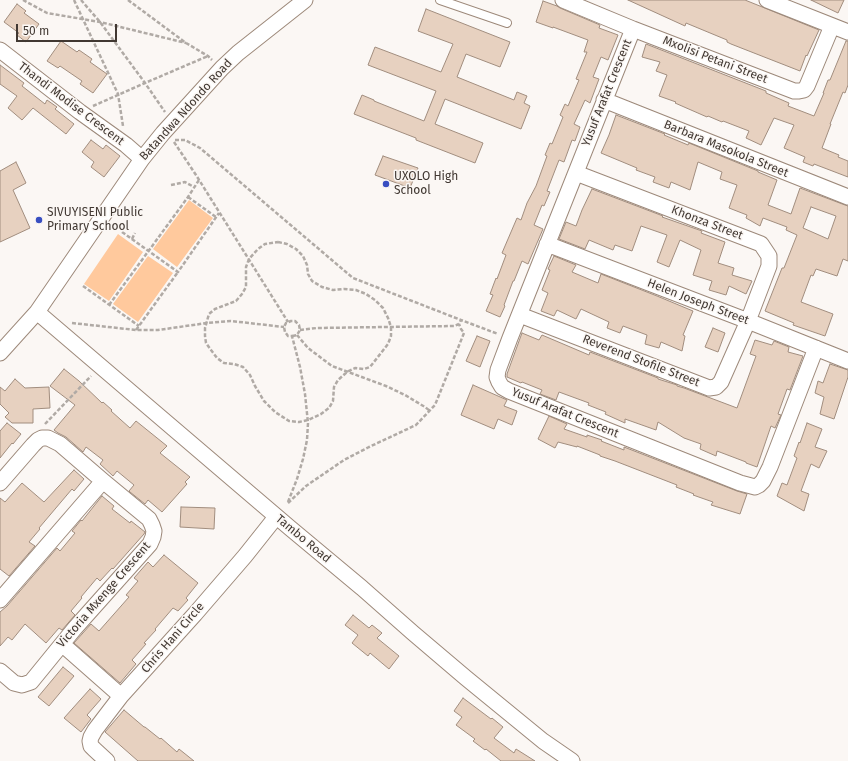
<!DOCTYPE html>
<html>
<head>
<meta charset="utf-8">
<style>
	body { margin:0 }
	#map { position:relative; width:848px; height:761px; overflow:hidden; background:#fbf7f4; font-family:"Fira Sans",sans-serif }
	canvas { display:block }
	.scale { position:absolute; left:16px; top:24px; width:101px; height:18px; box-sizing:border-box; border:2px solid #413832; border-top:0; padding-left:5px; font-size:12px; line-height:14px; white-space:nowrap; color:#413832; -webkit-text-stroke:3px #fbf7f4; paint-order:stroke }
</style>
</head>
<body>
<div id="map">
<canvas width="848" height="761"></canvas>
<div class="scale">50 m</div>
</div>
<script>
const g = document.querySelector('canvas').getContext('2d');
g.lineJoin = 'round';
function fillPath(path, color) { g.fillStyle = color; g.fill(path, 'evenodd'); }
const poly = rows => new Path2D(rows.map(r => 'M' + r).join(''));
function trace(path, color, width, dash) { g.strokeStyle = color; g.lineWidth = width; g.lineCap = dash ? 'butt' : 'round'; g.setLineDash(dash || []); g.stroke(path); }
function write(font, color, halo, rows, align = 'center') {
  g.font = font + ' "Fira Sans",sans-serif'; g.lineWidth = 3; g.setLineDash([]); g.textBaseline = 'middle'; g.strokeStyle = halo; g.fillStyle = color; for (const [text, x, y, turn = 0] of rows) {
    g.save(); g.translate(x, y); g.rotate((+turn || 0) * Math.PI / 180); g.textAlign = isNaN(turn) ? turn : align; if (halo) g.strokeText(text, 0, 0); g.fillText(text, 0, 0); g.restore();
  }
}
const green = poly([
	[189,200,213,218,177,267,153,249],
	[118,234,143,252,109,301,84,284],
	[148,256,173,273,138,322,113,304]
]);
const building = poly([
	[628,0,745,0,819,30,807,56,806,55,800,71,731,44,727,42,727,40,686,23,685,26,628,0],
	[811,0,844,0,838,13,811,0],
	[543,1,557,6,560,8,600,25,599,28,618,35,608,60,601,57,593,77,599,79,590,103,585,100,574,124,580,127,575,141,572,140,564,162,559,160,547,191,550,192,544,206,542,205,534,225,543,229,528,264,522,261,514,281,513,281,504,305,505,306,500,317,486,311,493,295,490,294,496,278,497,279,506,255,502,253,517,218,521,220,527,203,536,186,547,156,545,155,550,143,552,144,563,117,560,115,565,104,568,106,579,80,576,79,587,52,584,52,588,40,553,27,553,28,536,22,543,1],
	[17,4,26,11,24,13,39,24,26,42,17,35,19,33,4,22,17,4],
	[426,9,510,42,500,67,466,54,457,77,514,100,517,92,527,96,524,103,530,106,521,129,445,99,435,124,483,143,475,163,416,140,416,138,354,114,362,95,374,100,374,101,424,121,436,91,368,65,375,47,441,72,453,44,418,31,426,9],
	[61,41,77,52,79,50,92,59,90,62,107,74,93,93,80,84,82,81,60,66,58,68,47,61,61,41],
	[846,41,848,41,848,85,845,93,843,92,830,124,831,124,822,148,839,155,838,157,848,161,848,177,814,164,813,166,803,162,805,157,784,148,794,125,774,118,761,145,746,138,749,131,723,121,722,122,708,116,707,117,675,103,676,102,659,96,667,75,656,71,660,62,642,57,646,44,766,91,766,93,789,103,788,106,814,116,824,93,823,93,828,80,830,80,846,41],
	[0,65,24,83,22,86,45,104,47,100,57,107,55,109,74,124,66,134,33,108,22,120,8,108,17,96,0,84,0,65],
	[616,115,665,134,664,135,688,145,689,143,758,171,758,172,777,180,768,205,791,214,800,188,845,205,848,206,848,261,843,259,837,276,816,269,813,276,811,275,801,302,833,314,825,336,793,325,794,323,765,311,782,268,784,268,797,235,786,230,787,227,763,218,760,226,746,218,747,215,729,208,737,185,720,179,722,172,698,162,690,190,671,182,669,188,653,182,655,177,636,170,637,168,601,153,609,135,616,115],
	[811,207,836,216,828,239,803,228,811,207],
	[91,140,103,149,106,145,120,156,104,177,91,167,94,162,82,152,91,140],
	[383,156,418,168,410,188,375,175,383,156],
	[16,162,26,183,13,190,30,228,0,242,0,171,16,162],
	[592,189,663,216,662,217,702,231,701,233,725,242,718,263,734,268,732,275,752,281,746,294,729,286,726,295,709,290,712,281,693,275,701,250,680,240,669,267,657,262,667,235,641,226,632,251,615,245,613,250,589,240,585,249,559,239,566,222,576,226,582,210,592,189],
	[554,256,576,265,572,272,598,283,601,274,657,296,693,311,683,335,685,336,682,351,661,342,659,348,645,344,647,335,623,326,620,333,607,328,609,322,581,309,576,319,557,310,554,316,541,311,548,293,542,290,550,270,548,269,554,256],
	[713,328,725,333,718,352,705,347,713,328],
	[522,333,539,340,542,335,589,355,590,352,658,378,658,379,677,385,677,386,684,388,737,408,756,356,750,354,755,340,772,345,774,341,789,347,788,352,803,356,790,390,787,389,778,414,781,415,775,428,771,426,757,467,746,463,746,462,717,451,716,456,700,449,701,444,684,438,658,422,656,430,625,419,625,423,605,414,606,412,588,405,589,403,559,392,556,400,540,394,542,390,522,382,521,383,507,377,507,374,522,333],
	[477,336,490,341,480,367,466,361,477,336],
	[830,364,848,370,848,377,834,419,820,414,824,397,815,393,818,381,823,383,830,364],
	[64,369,79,381,102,403,103,402,112,410,111,411,130,428,136,421,167,446,160,453,190,477,185,482,187,484,162,512,148,500,145,504,130,492,129,491,134,485,117,471,113,476,100,464,103,460,86,447,83,452,66,437,58,433,54,430,75,405,50,386,64,369],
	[15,379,25,388,49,387,50,408,33,409,33,423,12,423,5,417,9,413,0,404,0,387,5,391,15,379],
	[473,385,507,400,504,406,517,411,512,425,498,419,494,429,461,415,473,385],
	[549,416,567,424,564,429,587,437,587,435,602,440,601,441,624,450,624,447,737,491,747,494,740,514,711,505,713,502,693,495,694,494,676,487,677,485,615,461,600,456,600,455,577,446,577,447,558,442,555,448,538,439,549,416],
	[7,423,21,434,13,444,12,443,0,458,0,431,7,423],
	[807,423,822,429,815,447,827,451,819,468,811,464,801,491,809,494,804,511,777,496,782,483,787,485,797,458,794,456,799,442,800,443,807,423],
	[74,470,84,479,74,491,72,489,39,528,40,529,29,542,35,546,9,576,0,569,0,498,5,502,22,483,44,502,74,470],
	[102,496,114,506,112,509,130,523,131,521,145,532,144,534,113,569,112,568,100,581,97,578,81,597,82,598,71,611,75,615,62,630,59,628,46,643,25,624,12,640,8,637,0,646,0,612,7,606,57,548,60,551,75,533,72,531,81,520,82,521,102,496],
	[181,507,215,508,214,529,180,527,181,507],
	[164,555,198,583,186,598,188,600,178,611,173,608,155,629,156,630,144,643,146,644,132,660,136,664,120,683,74,643,91,624,99,631,129,597,126,595,138,581,134,578,148,562,153,567,164,555],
	[353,615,369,628,372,625,382,633,377,638,399,656,389,669,370,653,368,656,352,643,358,635,345,625,353,615],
	[63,667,74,676,49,706,38,697,63,667],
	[90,689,101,699,87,715,91,719,81,732,64,718,90,689],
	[463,698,491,719,492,718,503,727,494,738,514,753,516,749,535,761,501,761,486,749,485,750,473,741,475,739,456,725,462,717,454,711,463,698],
	[124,710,144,727,145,727,160,739,161,738,177,752,179,749,194,761,138,761,105,732,124,710]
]);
const path = poly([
	[23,0,47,13,100,22,186,43],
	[74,0,118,94,123,126],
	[81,0,100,22,145,83,208,56],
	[128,0,186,43,208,56,212,60],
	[93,106,145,83,165,112],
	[175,140,185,140,200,148,353,278,461,320],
	[174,142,196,175,288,322],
	[171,185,185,182,194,187],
	[188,197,216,217],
	[122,232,178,272,219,213],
	[132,239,135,233],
	[278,242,287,244,296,249,303,256,307,265,308,274,312,281,322,287,333,290,344,289,356,290,366,294,375,300,383,308,388,318,391,327,391,336,388,344,370,367,364,369,355,368,347,372,338,380,334,387,333,401,329,408,321,414,308,420,299,422,289,421,275,412,264,401,255,386,250,375,243,367,234,364,224,363,217,358,211,350,206,343,205,336,205,328,209,314,215,309,236,301,242,294,246,287,246,267,249,259,258,249,265,244,278,242],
	[83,286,139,326],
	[109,305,188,197,199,180],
	[72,323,136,330,158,330,207,323,231,321,284,327],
	[136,330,178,272],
	[300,330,317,328,454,326,459,324,461,320,498,334],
	[297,335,308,348,332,366,386,386,405,395,425,407,430,411],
	[45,424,91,376],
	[288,502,297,479,303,459,307,440,308,423,305,394,300,367,292,336,288,336,285,332,284,327,286,323,291,321,295,321,299,325,300,330,297,335,292,336],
	[288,503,306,486,344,460,369,447,416,425,435,405,464,333,461,329,459,324]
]);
const lane = poly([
	[440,0,507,23]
]);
const street = poly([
	[563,0,633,29,794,91,799,91,804,90,807,86,832,26],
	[767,0,848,32],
	[633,29,510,338,498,370,497,377,499,382,502,387,509,391,740,483,755,487,759,485,763,481,770,467,816,348],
	[0,50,80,112,126,145,142,159],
	[604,100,848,197],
	[547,244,748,321,848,361],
	[37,312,290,528,362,588,413,633,466,678,543,741,572,761],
	[520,315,709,388,716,387,721,382,748,321,769,266,769,256,761,244,576,173],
	[0,353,37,312,142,159,163,133,222,68,238,53,305,0],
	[0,483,33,445,38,440,42,438,48,438,60,444,103,481,149,519,152,525,154,531,153,537,150,544,75,628,31,682,22,685,14,683,0,671],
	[0,600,103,481],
	[62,644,121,696],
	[107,761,94,749,91,746,90,741,91,737,95,730,121,696,195,614,245,556,276,517]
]);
const markers = [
	[386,184,4,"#384ec1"],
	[39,220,4,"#384ec1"]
];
const streetNames = [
	["Mxolisi Petani Street",715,60,21],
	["Yusuf Arafat Crescent",607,93,-68],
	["Thandi Modise Crescent",71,104,37],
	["Batandwa Ndondo Road",186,110,-48],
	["Barbara Masokola Street",726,149,22],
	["Khonza Street",707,223,21],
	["Helen Joseph Street",698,302,21],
	["Reverend Stofile Street",641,361,21],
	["Yusuf Arafat Crescent",565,413,22],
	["Tambo Road",303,539,40],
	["Victoria Mxenge Crescent",104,595,-49],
	["Chris Hani Circle",173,638,-49]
];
const poiNames = [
	["UXOLO High",394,177],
	["School",394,191],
	["SIVUYISENI Public",47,213],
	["Primary School",47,227]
];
fillPath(green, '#ffc99d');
fillPath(building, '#e7d1c0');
trace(building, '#a18d7e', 1);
trace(lane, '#9d897a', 10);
trace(street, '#9d897a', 17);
trace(path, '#b0aaa5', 2.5, [4, 2]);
trace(lane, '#fff', 8);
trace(street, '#fff', 15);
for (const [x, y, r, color] of markers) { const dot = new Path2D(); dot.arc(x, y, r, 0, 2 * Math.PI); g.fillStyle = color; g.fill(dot); trace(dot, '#fbf7f4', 1.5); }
write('12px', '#413832', '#fbf7f4', streetNames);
write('12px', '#413832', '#fbf7f4', poiNames, 'left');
</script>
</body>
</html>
